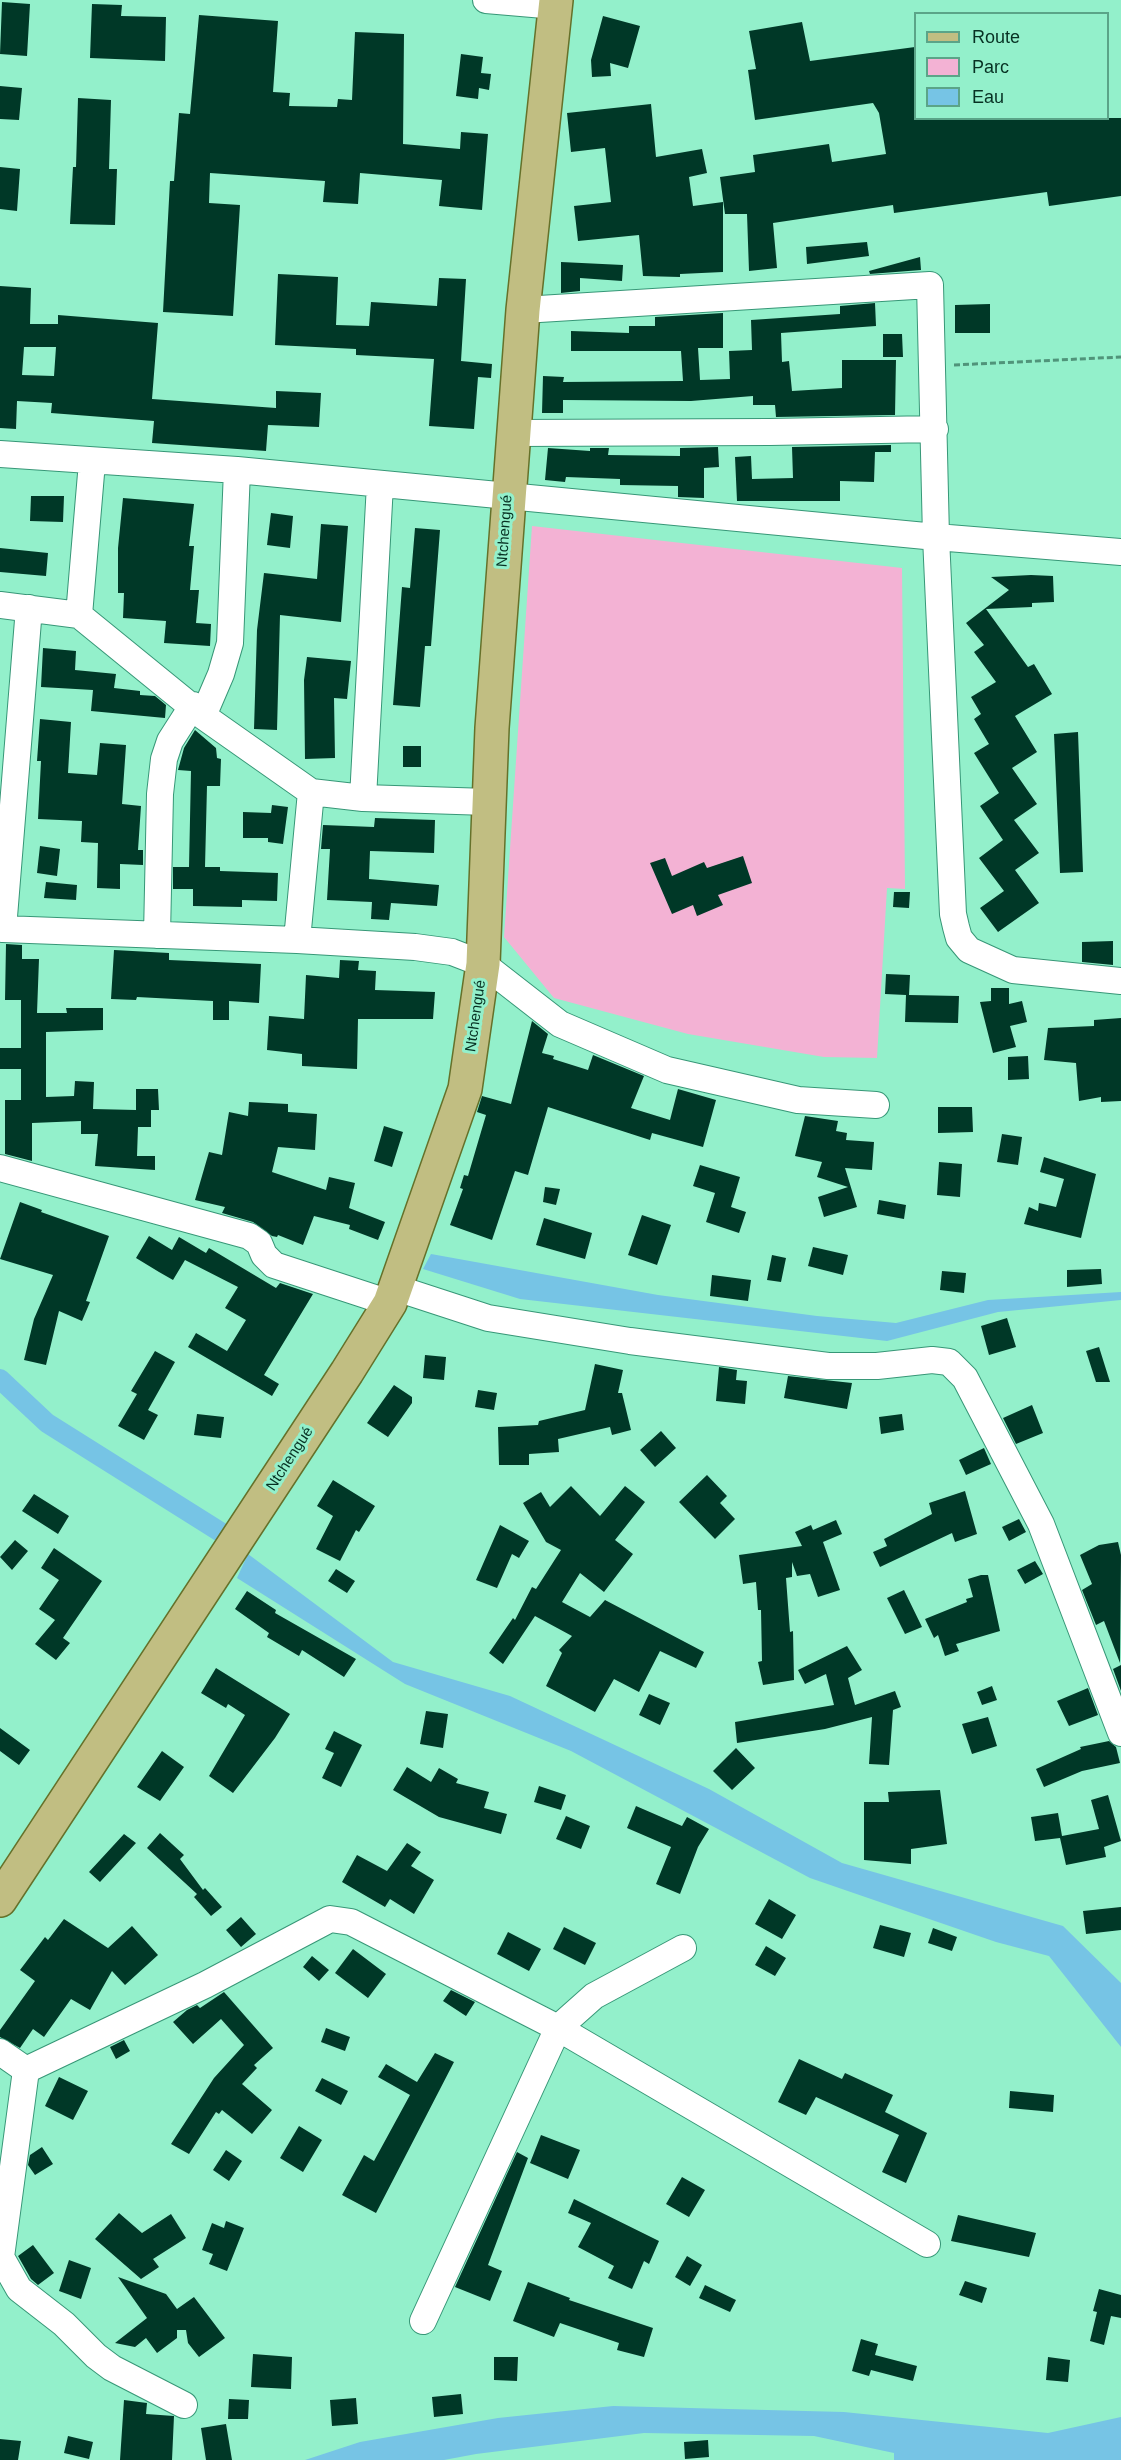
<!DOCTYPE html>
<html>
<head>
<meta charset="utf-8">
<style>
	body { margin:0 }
	#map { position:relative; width:1121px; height:2460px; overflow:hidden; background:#93f0cb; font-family:Arial,sans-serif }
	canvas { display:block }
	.legend { position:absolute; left:914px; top:12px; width:195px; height:108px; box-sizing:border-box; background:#93f0cb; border:2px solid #5ba488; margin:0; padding:8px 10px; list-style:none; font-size:18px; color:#073123 }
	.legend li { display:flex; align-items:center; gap:12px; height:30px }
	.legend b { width:30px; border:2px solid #5ba488 }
</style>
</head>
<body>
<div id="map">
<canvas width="1121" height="2460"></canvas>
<ul class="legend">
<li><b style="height:8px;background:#c1be82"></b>Route</li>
<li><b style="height:16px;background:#f3b2d4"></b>Parc</li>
<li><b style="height:16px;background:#76c4e5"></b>Eau</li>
</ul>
</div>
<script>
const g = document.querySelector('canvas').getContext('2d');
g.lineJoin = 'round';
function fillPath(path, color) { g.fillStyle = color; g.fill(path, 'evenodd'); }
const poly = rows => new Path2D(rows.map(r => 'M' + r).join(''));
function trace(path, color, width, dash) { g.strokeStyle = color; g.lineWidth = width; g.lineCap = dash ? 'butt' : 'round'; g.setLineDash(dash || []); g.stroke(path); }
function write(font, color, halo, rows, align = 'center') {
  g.font = font + ' Arial,sans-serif'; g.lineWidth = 6; g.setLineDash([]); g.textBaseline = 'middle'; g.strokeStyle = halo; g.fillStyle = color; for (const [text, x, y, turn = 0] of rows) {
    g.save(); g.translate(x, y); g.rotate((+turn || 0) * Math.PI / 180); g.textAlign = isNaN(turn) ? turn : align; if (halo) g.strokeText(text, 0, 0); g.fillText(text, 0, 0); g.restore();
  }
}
const green = poly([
	[532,526,902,568,905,889,887,888,877,1058,824,1057,688,1034,554,998,504,937]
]);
const water = poly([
	[431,1254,658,1295,817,1316,896,1323,988,1300,1121,1292,1121,1300,998,1312,887,1341,520,1299,423,1269],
	[248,1554,393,1662,510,1696,709,1789,842,1863,1063,1926,1121,1983,1121,2047,1049,1956,996,1942,810,1878,571,1751,405,1684,237,1578],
	[613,2406,844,2412,1048,2433,1121,2417,1121,2460,894,2460,894,2453,814,2436,644,2433,476,2454,444,2460,305,2460,360,2442,498,2418]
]);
const canal = poly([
	[0,1379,47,1423,222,1533]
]);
const building = poly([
	[2,2,30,4,27,56,0,54],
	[92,4,122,5,121,16,166,17,165,61,90,58],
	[199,15,278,21,273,92,290,93,289,106,337,107,338,99,352,100,355,32,404,34,403,144,460,149,461,132,488,134,482,210,439,206,442,180,360,173,358,204,323,202,325,181,210,173,209,203,240,205,233,316,163,312,170,181,174,181,179,113,190,114],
	[603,16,640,26,628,68,610,63,611,76,592,77,591,60],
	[802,22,810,61,915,47,915,118,1121,118,1121,196,1049,206,1047,192,894,213,893,205,773,223,777,268,749,271,747,214,725,214,720,177,755,172,753,155,829,144,832,162,886,154,879,113,873,103,755,120,748,70,756,69,749,31],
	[461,54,483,57,481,73,491,74,489,90,479,88,478,99,456,96],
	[0,86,22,88,19,120,0,119],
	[78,98,111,100,109,169,117,169,115,225,70,224,73,167,76,167],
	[651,104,656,157,702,149,707,173,689,177,693,206,723,202,723,272,680,274,680,277,643,276,639,235,578,241,574,206,611,202,605,148,571,152,567,113],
	[0,167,20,169,17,211,0,209],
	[867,242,869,256,807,264,806,247],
	[920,257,921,270,870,274,869,271],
	[561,262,623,265,622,281,580,278,580,291,561,293],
	[278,274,338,277,336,325,369,326,371,302,437,306,439,278,466,279,461,361,492,364,491,378,478,377,474,429,429,426,434,359,356,355,356,349,275,345],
	[0,286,31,288,30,324,58,324,58,315,158,323,152,399,276,408,276,391,321,393,319,427,268,425,266,451,152,443,154,421,51,413,52,403,17,401,16,429,0,428],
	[24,347,56,347,54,376,22,375],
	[875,303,876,326,781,333,782,362,789,361,792,391,842,388,842,360,896,360,895,415,776,417,775,405,753,405,753,396,691,401,563,400,563,413,542,413,543,376,564,377,563,382,683,381,681,351,571,351,571,331,629,333,629,326,655,326,655,317,723,313,723,348,698,348,700,380,730,379,729,351,752,350,751,320,840,314,840,306],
	[990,304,990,333,955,333,955,305],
	[883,334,902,334,903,357,883,357],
	[891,445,891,452,875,452,874,482,840,481,840,501,737,501,735,457,751,456,752,479,793,478,792,447],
	[718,447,719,467,704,468,704,498,678,497,678,486,620,485,620,479,566,477,565,482,545,480,548,448,590,451,590,448,609,448,608,455,680,456,680,448],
	[31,496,64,496,63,522,30,521],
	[123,498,194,504,189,546,194,546,190,590,199,590,196,623,211,624,210,646,164,643,166,621,123,618,124,593,118,593,118,548],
	[271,513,293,516,290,548,267,545],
	[321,524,348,526,341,622,280,615,277,730,254,729,257,630,264,573,317,579],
	[415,528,440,530,431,646,425,646,420,707,393,705,402,587,410,588],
	[0,548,48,553,46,576,0,572],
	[1031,575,1053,576,1054,602,1032,603,1032,607,986,609,1028,667,1034,664,1052,694,1015,716,1037,752,1012,768,1037,804,1014,820,1039,853,1015,870,1039,903,998,932,980,908,1004,891,979,858,1003,840,980,806,999,793,974,753,989,744,974,719,981,714,971,697,996,682,974,652,984,645,966,623,1009,590,991,577],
	[43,648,76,651,75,670,116,674,114,688,140,691,140,695,155,696,166,705,165,718,91,711,93,690,41,687],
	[307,657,351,661,347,699,334,698,335,758,305,759,304,680],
	[40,719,71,722,68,773,97,775,100,743,126,745,122,804,141,806,138,850,143,850,143,865,120,864,120,889,97,888,98,843,81,842,82,821,38,819,41,761,37,761],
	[195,730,216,748,217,758,221,759,220,786,207,786,205,867,220,867,220,871,278,873,277,901,242,900,242,907,193,906,193,889,173,889,173,867,189,867,191,771,178,770,184,748],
	[1078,732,1083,872,1060,873,1054,734],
	[403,746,421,746,421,767,403,767],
	[272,805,288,807,283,844,268,842,268,838,243,838,243,812,271,813],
	[375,818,435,820,434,853,370,851,369,879,439,885,437,906,391,903,389,920,371,919,372,902,327,900,330,849,321,849,323,825,374,827],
	[40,846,60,849,57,876,37,873],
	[743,856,752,883,718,895,723,905,697,916,693,905,672,914,650,863,665,858,672,876,704,862,707,868],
	[46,882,77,885,76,900,44,898],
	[894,892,910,892,909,908,893,907],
	[1113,941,1113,965,1082,962,1082,942],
	[6,944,22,945,22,959,39,959,37,1013,67,1013,66,1008,103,1008,103,1030,46,1032,46,1097,74,1096,75,1081,94,1082,93,1109,136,1110,136,1089,158,1089,159,1110,151,1110,151,1127,138,1127,137,1156,155,1156,155,1170,95,1166,98,1134,81,1134,81,1121,32,1123,32,1161,5,1154,5,1100,21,1100,21,1069,0,1069,0,1048,21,1048,21,1000,5,1000],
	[114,950,169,953,169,960,261,964,259,1003,229,1001,229,1020,213,1020,213,1001,137,997,136,1000,111,999],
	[340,960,359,961,358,970,376,971,375,990,435,992,433,1019,358,1019,357,1069,302,1066,302,1054,267,1050,269,1016,304,1019,306,975,339,978],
	[886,974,910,975,909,995,959,996,958,1023,905,1022,906,995,885,994],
	[991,988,1009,988,1009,1004,1022,1001,1027,1022,1010,1026,1016,1047,993,1053,980,1002,991,1001],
	[1121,1018,1121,1101,1101,1102,1101,1097,1079,1101,1076,1063,1044,1060,1048,1028,1094,1026,1094,1020],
	[532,1021,548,1034,542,1053,554,1056,553,1059,588,1070,593,1055,644,1076,631,1108,670,1120,678,1089,716,1100,703,1147,652,1133,650,1140,548,1107,528,1175,515,1171,492,1240,450,1225,463,1189,460,1188,464,1175,468,1176,486,1115,477,1112,482,1096,511,1104],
	[1028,1056,1029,1079,1008,1080,1008,1057],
	[249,1102,288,1104,288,1112,317,1114,315,1150,278,1147,272,1172,326,1190,329,1177,355,1183,349,1208,385,1222,378,1240,349,1229,350,1225,314,1216,303,1245,278,1235,277,1237,272,1236,253,1222,222,1213,225,1207,195,1200,209,1152,222,1155,229,1112,248,1116],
	[938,1107,972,1107,973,1132,938,1133],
	[805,1116,838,1121,836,1131,847,1133,846,1140,874,1142,872,1170,845,1168,857,1207,824,1217,818,1197,848,1187,817,1177,822,1162,795,1156],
	[384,1126,403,1132,392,1167,374,1161],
	[1002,1134,1022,1137,1018,1165,997,1162],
	[1044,1157,1096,1174,1081,1238,1024,1224,1029,1207,1038,1211,1039,1203,1056,1207,1064,1179,1040,1172],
	[939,1162,962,1164,960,1197,937,1195],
	[700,1165,740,1177,731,1207,746,1212,739,1233,706,1222,715,1193,693,1186],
	[545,1187,560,1189,556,1205,543,1202],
	[879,1200,906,1205,904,1219,877,1214],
	[20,1202,42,1210,41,1212,109,1236,86,1301,90,1302,82,1321,59,1311,46,1365,24,1360,34,1319,53,1275,0,1259],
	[642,1215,671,1225,657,1265,628,1255],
	[544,1218,592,1233,585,1259,536,1245],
	[149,1236,172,1250,179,1237,206,1253,209,1248,276,1288,280,1283,313,1294,264,1375,279,1384,272,1396,188,1347,196,1333,227,1351,246,1320,225,1308,238,1287,185,1260,173,1280,159,1272,136,1258],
	[813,1247,848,1255,843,1275,808,1266],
	[772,1255,786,1258,781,1282,767,1280],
	[1101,1269,1102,1284,1067,1287,1067,1270],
	[942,1271,966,1273,964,1293,940,1290],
	[712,1275,751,1280,748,1301,710,1296],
	[1007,1318,1016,1347,989,1355,981,1326],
	[1099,1347,1110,1382,1096,1382,1086,1351],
	[155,1351,175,1362,148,1410,158,1415,144,1440,118,1426,137,1394,131,1391],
	[425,1355,446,1357,444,1380,423,1378],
	[595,1364,623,1370,618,1393,622,1393,631,1430,612,1435,610,1427,558,1439,559,1452,529,1454,529,1465,499,1465,498,1427,538,1425,539,1421,585,1410],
	[719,1367,737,1370,736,1380,747,1381,745,1404,716,1401],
	[788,1376,852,1383,847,1409,784,1398],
	[394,1385,412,1397,412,1403,388,1437,367,1423],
	[478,1390,497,1393,494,1410,475,1407],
	[1032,1405,1043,1433,1016,1444,1003,1418],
	[197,1414,224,1417,221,1438,194,1435],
	[902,1414,904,1430,881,1434,879,1417],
	[661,1431,676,1448,655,1467,640,1450],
	[984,1448,991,1464,966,1475,959,1460],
	[707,1475,727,1496,720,1503,735,1519,715,1539,679,1502],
	[333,1480,375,1506,359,1532,356,1530,340,1561,316,1549,333,1516,317,1506],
	[571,1486,600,1516,625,1486,645,1502,615,1540,633,1554,604,1592,580,1573,562,1602,590,1617,605,1600,704,1652,696,1668,660,1651,639,1692,614,1679,595,1712,546,1686,562,1653,559,1650,572,1636,535,1616,503,1664,489,1653,513,1618,515,1620,532,1587,536,1589,561,1550,546,1542,523,1503,541,1492,550,1507],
	[965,1491,977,1534,955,1542,952,1533,880,1567,873,1552,887,1546,884,1539,932,1514,929,1503],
	[34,1494,69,1516,58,1534,22,1511],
	[1019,1519,1026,1532,1009,1541,1002,1527],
	[836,1520,842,1534,823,1542,840,1590,818,1597,810,1574,797,1576,792,1562,792,1577,786,1578,790,1632,793,1631,794,1680,763,1685,758,1662,762,1661,761,1610,758,1610,756,1582,743,1584,739,1555,802,1546,795,1532,811,1525,813,1530],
	[500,1525,529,1541,519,1558,512,1554,497,1588,476,1580],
	[15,1540,28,1551,12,1570,0,1557],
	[1118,1542,1121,1555,1120,1663,1104,1621,1096,1625,1082,1590,1092,1584,1080,1555,1099,1545],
	[54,1548,102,1581,63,1638,70,1643,56,1660,35,1644,55,1620,39,1609,59,1580,41,1568],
	[1035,1561,1043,1574,1025,1584,1017,1570],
	[336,1569,355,1581,347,1593,328,1581],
	[981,1575,988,1575,1000,1631,956,1644,959,1651,945,1656,938,1635,934,1638,925,1619,967,1602,966,1599,973,1597,968,1579],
	[904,1590,922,1627,905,1634,887,1598],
	[247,1591,276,1610,275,1613,356,1659,344,1677,302,1650,299,1656,267,1637,269,1633,235,1609],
	[847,1646,862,1670,848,1678,855,1705,895,1691,901,1707,893,1710,889,1765,869,1764,872,1717,825,1729,737,1743,735,1722,834,1705,826,1674,805,1684,798,1670],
	[1121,1665,1121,1691,1113,1669],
	[216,1668,290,1714,275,1738,233,1793,209,1776,245,1715,228,1704,226,1708,201,1693],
	[992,1686,997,1700,982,1705,977,1692],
	[1088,1688,1098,1715,1069,1726,1057,1701],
	[649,1694,670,1703,660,1725,639,1715],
	[426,1711,448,1714,443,1748,420,1744],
	[988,1717,997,1746,972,1754,962,1724],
	[0,1728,30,1750,19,1765,0,1751],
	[334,1731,362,1745,341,1787,322,1778,334,1753,325,1749],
	[1109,1741,1116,1747,1120,1763,1082,1771,1044,1787,1036,1769,1081,1749,1080,1747],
	[736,1748,755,1768,732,1790,713,1771],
	[162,1751,184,1767,160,1801,137,1787],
	[407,1767,431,1782,439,1768,458,1779,456,1783,489,1792,484,1808,507,1814,501,1834,439,1817,393,1790],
	[539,1786,566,1795,561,1810,534,1802],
	[940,1790,947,1844,911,1849,911,1864,864,1860,864,1802,889,1802,888,1792],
	[1108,1795,1121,1841,1104,1847,1106,1857,1066,1865,1060,1838,1035,1841,1031,1817,1058,1813,1062,1836,1099,1829,1091,1800],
	[636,1806,682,1826,687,1817,709,1829,698,1847,680,1894,656,1884,671,1847,627,1828],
	[566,1816,590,1826,581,1849,556,1839],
	[160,1833,184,1855,180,1859,203,1890,205,1888,222,1907,211,1916,194,1897,197,1894,147,1848],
	[124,1834,136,1843,100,1882,89,1872],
	[407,1843,421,1852,411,1866,434,1880,414,1914,390,1899,385,1907,342,1882,357,1855,387,1871],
	[769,1899,796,1915,782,1939,755,1924],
	[1121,1907,1121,1930,1086,1934,1083,1911],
	[241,1917,256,1934,241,1947,226,1930],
	[64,1919,108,1948,132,1926,158,1955,125,1985,112,1971,90,2010,71,1999,44,2037,33,2029,20,2048,0,2037,0,2030,35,1981,20,1970,45,1937,48,1940],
	[880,1925,911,1933,904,1957,873,1948],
	[564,1927,596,1943,585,1965,553,1949],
	[933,1928,957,1937,952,1951,928,1943],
	[508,1932,541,1949,529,1971,497,1954],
	[766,1946,786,1958,775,1976,755,1965],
	[353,1949,386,1974,368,1998,335,1973],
	[312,1956,329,1970,319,1981,303,1967],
	[451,1990,475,2002,466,2016,443,2001],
	[224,1992,273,2048,254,2065,257,2068,242,2084,272,2110,252,2134,222,2110,219,2114,216,2112,189,2154,171,2144,214,2078,244,2045,221,2019,193,2044,173,2022,187,2010,197,2005,200,2008],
	[326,2028,350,2037,345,2051,321,2042],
	[124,2040,130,2051,116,2059,110,2047],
	[435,2053,454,2062,376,2213,342,2195,364,2155,374,2161,410,2095,378,2077,386,2064,417,2082],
	[799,2059,842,2079,845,2073,893,2095,885,2112,927,2133,906,2183,882,2172,899,2135,816,2097,806,2115,778,2102],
	[59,2077,88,2091,73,2120,45,2106],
	[322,2078,348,2091,341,2105,315,2091],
	[1010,2091,1054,2095,1053,2112,1009,2108],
	[299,2126,322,2140,303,2172,280,2158],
	[541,2135,580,2150,568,2179,530,2163],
	[42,2147,53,2164,35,2175,28,2165,30,2155],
	[226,2150,242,2161,229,2181,213,2170],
	[517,2152,528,2158,488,2265,502,2271,490,2301,455,2287],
	[682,2177,705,2190,689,2217,666,2204],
	[574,2199,659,2241,649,2264,644,2261,632,2289,608,2278,614,2266,578,2247,591,2223,568,2213],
	[119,2213,142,2233,171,2214,186,2238,153,2259,159,2267,141,2279,95,2239],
	[958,2215,1036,2233,1029,2257,951,2241],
	[226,2221,244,2228,227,2271,209,2264,213,2254,202,2250,212,2223,224,2228],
	[33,2245,54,2273,38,2285,31,2279,18,2256],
	[687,2256,702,2265,690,2286,675,2277],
	[69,2260,91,2268,81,2299,59,2291],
	[118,2277,166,2294,177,2309,194,2297,225,2338,199,2357,188,2343,186,2330,177,2330,177,2338,157,2353,146,2338,135,2347,115,2343,147,2318],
	[965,2281,987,2288,982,2303,959,2295],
	[528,2282,570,2298,569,2300,653,2328,644,2357,617,2350,619,2343,560,2323,554,2337,513,2321],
	[705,2285,736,2300,730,2312,699,2298],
	[1099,2289,1121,2295,1121,2318,1111,2316,1104,2345,1090,2341,1097,2312,1093,2311],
	[861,2339,878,2344,875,2355,917,2366,913,2381,871,2370,869,2376,852,2371],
	[253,2354,292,2357,291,2389,251,2387],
	[494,2357,518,2357,517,2381,494,2380],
	[1048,2357,1070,2360,1068,2382,1046,2380],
	[461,2394,463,2414,434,2417,432,2397],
	[356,2398,358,2424,332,2426,330,2400],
	[229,2399,249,2400,248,2419,228,2419],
	[124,2400,147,2403,146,2414,174,2416,172,2460,120,2460],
	[226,2424,232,2460,206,2460,201,2428],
	[68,2436,93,2442,89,2459,64,2453],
	[0,2439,21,2441,18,2460,0,2460],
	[708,2440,709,2457,685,2459,684,2442]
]);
const path = poly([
	[954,365,1121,357]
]);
const minor = poly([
	[486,0,556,6],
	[523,310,930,285,936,537,953,914,956,927,959,938,969,950,1013,970,1121,981],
	[513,433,770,432,935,429],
	[0,454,237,470,936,537,1121,552],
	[0,605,79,615,203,716,311,792,363,798,488,802],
	[29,608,3,929,297,940,415,947,452,952,483,964,560,1024,667,1070,798,1100,876,1105],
	[79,615,92,462],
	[203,716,221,674,230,643,237,470],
	[363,798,380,484],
	[157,935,160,794,164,759,170,741,193,705],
	[297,940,311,792],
	[0,1168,249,1236,259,1243,264,1255,274,1265,390,1303],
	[396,1288,488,1318,630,1341,828,1366,877,1366,932,1360,949,1362,965,1378,1041,1524,1121,1733],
	[0,2052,26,2070],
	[26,2070,205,1985,330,1919,351,1922,558,2028,927,2244],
	[26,2070,1,2257,19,2289,64,2324,96,2356,112,2368,184,2405],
	[423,2321,558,2028,594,1996,683,1948]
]);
const major = poly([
	[0,1900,347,1372,390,1303,465,1089,483,964,492,728,523,310,556,0]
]);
const streetNames = [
	["Ntchengué",505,531,-86],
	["Ntchengué",476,1016,-82],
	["Ntchengué",290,1459,-57]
];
fillPath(green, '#f3b2d4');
fillPath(water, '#76c4e5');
trace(canal, '#76c4e5', 20);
fillPath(building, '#003827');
trace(minor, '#379777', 28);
trace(major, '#65712a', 36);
trace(path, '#50947a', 3, [6, 3]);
trace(minor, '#fff', 26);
trace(major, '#c1be82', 33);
write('15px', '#073123', '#93f0cb', streetNames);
</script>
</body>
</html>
